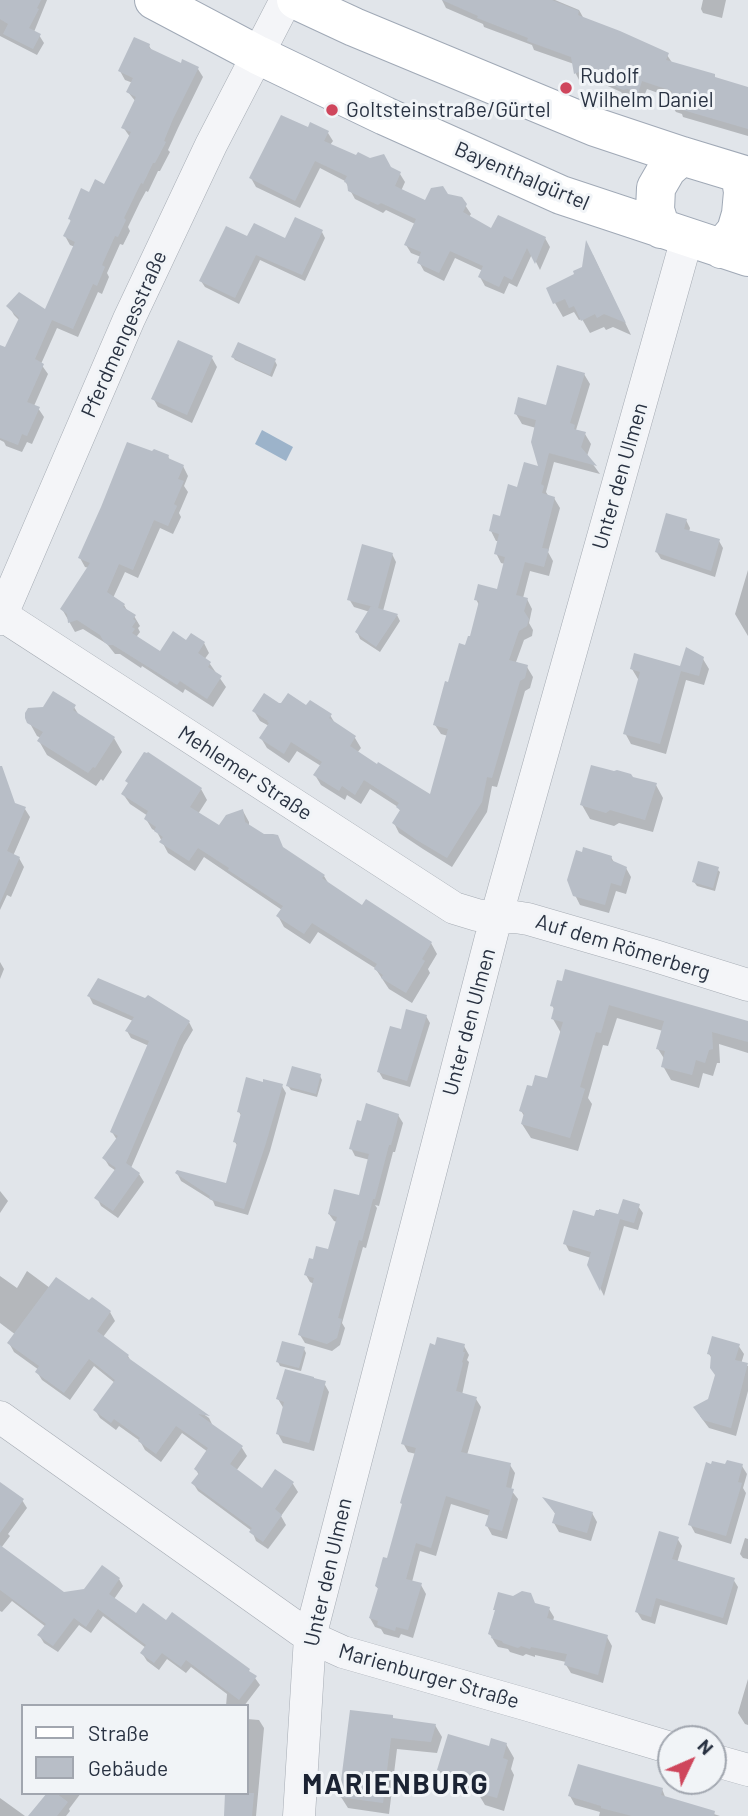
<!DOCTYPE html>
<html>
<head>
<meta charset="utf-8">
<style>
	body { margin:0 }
	#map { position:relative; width:748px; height:1816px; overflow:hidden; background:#e1e5ea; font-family:Barlow,sans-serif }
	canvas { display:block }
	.legend { position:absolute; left:21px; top:1704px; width:228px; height:91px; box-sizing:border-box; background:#f1f4f7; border:2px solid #a1a6af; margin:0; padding:9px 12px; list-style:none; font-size:21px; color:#293242 }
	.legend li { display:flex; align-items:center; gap:14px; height:35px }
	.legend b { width:35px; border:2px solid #a1a6af }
	.north { position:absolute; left:657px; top:1725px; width:70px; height:70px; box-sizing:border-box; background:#f1f4f7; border:2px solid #a1a6af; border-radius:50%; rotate:46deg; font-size:19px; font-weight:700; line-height:28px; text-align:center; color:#293242 }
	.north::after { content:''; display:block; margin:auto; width:24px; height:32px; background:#cf465c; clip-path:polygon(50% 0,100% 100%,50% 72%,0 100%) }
</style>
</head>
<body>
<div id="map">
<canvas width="748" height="1816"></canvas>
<ul class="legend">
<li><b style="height:9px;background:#fff"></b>Straße</li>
<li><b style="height:19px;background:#b8bec7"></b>Gebäude</li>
</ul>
<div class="north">N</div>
</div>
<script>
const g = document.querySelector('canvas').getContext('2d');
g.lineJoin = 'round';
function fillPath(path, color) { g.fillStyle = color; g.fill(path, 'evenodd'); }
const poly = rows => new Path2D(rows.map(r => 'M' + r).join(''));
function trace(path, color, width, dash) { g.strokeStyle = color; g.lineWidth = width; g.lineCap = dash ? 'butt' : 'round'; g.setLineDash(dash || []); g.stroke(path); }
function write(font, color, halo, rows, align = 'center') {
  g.font = font + ' Barlow,sans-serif'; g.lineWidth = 6; g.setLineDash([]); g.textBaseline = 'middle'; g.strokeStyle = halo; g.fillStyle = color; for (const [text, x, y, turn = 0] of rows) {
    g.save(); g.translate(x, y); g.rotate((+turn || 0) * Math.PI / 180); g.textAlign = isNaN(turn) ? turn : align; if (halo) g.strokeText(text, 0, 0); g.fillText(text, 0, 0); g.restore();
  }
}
const water = poly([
	[262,430,293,447,286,461,255,444]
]);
const shadow = poly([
	[0,0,47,0,34,32,39,35,44,43,37,55,0,36],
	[442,0,555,0,579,10,584,19,667,55,673,64,748,89,748,136,683,117,682,114,676,112,670,103,672,98,647,89,642,101,633,97,629,98,624,96,621,92,590,78,580,82,576,74,574,64,534,50,532,45,484,27,483,24,446,8],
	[703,0,726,0,722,18,703,13,701,9],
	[149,46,153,52,181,66,198,69,203,77,178,128,168,150,170,152,160,171,158,171,148,192,146,191,140,202,128,227,130,231,123,245,120,244,107,273,109,277,102,294,98,292,78,337,57,328,41,364,48,374,34,406,38,408,44,417,32,444,27,442,22,452,6,446,4,442,0,440,0,346,6,349,20,321,14,315,9,306,46,312,75,247,70,245,65,236,71,222,70,219,90,194,105,186,130,137,123,127,136,102,128,92,133,83,125,80,120,71],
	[309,129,328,133,333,141,330,145,400,174,405,182,401,191,426,202,447,196,465,205,471,214,469,217,492,230,545,238,550,247,540,270,532,254,517,287,509,283,504,294,485,286,480,277,483,271,455,258,444,281,424,271,419,262,421,257,411,253,406,245,415,224,386,210,383,213,355,199,345,181,320,168,300,208,256,187,251,178],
	[322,232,325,238,305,281,260,260,239,304,205,287,201,281,248,239,286,241],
	[593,255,631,335,613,327,606,330,604,327,590,333,582,319,579,320,574,312,563,317,555,303,548,289,577,275],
	[178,342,212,358,217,367,192,423,158,407,153,398],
	[233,357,275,361,277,365,272,377,235,360],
	[584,374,590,384,576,430,585,434,591,444,587,456,600,474,554,462,546,492,549,497,554,498,560,508,548,552,553,561,549,576,530,571,523,598,527,599,532,609,529,623,533,630,532,636,524,640,516,662,527,667,533,677,530,688,525,691,497,787,492,786,487,812,452,867,423,849,399,833,394,823,401,812,398,807,370,789,361,804,347,795,345,800,321,785,315,775,321,766,297,751,289,763,267,748,261,738,269,726,260,721,254,711,279,705,307,708,330,715,336,725,355,738,361,748,357,753,431,797,448,736,441,734,435,725,449,684,471,638,479,605,476,599,498,592,505,564,501,563,496,553,499,541,496,541,491,531,501,518,518,489,540,469,536,428,522,424,516,414,547,407],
	[168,456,170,461,183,466,188,476,184,486,188,492,179,513,181,517,173,534,160,528,138,578,125,572,113,598,124,605,128,612,134,616,140,626,138,628,140,632,137,636,139,640,161,654,186,642,204,643,209,653,204,660,210,664,226,687,213,707,185,689,183,693,142,666,141,668,120,654,115,654,107,644,83,629,75,632,62,609,89,568,85,567,80,558],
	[686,520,690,528,689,532,719,541,723,548,715,577,661,559,656,551],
	[392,554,396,562,383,611,397,615,400,621,380,652,360,639,357,632,370,612,354,607,349,599],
	[748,570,748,636,735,614],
	[703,659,709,669,704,685,686,680,666,754,631,744,625,733,640,680,638,679,632,669,681,668],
	[74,707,80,717,114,738,122,752,103,781,101,779,96,786,47,755,39,741,41,738,37,736,27,718],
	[656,785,663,798,653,832,619,823,614,826,590,819,582,805],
	[201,789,207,800,198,814,220,827,243,811,249,822,249,827,324,876,330,886,362,908,431,943,437,954,428,969,430,973,412,1003,389,989,375,968,318,932,310,944,284,927,278,916,282,910,204,857,195,871,168,853,157,832,152,829,146,819,148,816,130,804,123,794],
	[0,793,16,805,25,809,30,817,13,856,19,858,24,867,11,897,7,895,0,910],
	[611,857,615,864,626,868,631,877,626,894,616,891,609,913,580,905,575,895],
	[717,869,720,872,715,891,697,886,694,882],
	[0,962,4,969,0,979],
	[558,982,748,1023,748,1053,719,1044,720,1063,717,1063,713,1076,703,1073,699,1088,671,1080,663,1066,665,1060,658,1049,663,1031,617,1018,608,1046,603,1045,588,1098,592,1104,578,1151,531,1138,522,1124,525,1117,521,1111,533,1088,548,1080,561,1033,553,1019,555,1011,552,1005],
	[89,996,189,1022,193,1030,184,1045,131,1168,139,1174,144,1182,118,1218,101,1206,97,1198,116,1171,109,1166,104,1158,117,1140,112,1132,149,1046,131,1038,127,1031,133,1021,93,1004],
	[426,1016,430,1023,410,1087,383,1079,379,1072,402,1031],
	[320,1076,322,1080,317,1097,291,1090,288,1086],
	[282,1086,286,1093,270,1151,248,1215,215,1206,213,1201,181,1181,177,1173,227,1185,238,1147,235,1142,242,1117,239,1112],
	[398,1115,403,1123,395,1152,393,1152,379,1206,375,1205,377,1208,366,1248,363,1247,342,1323,345,1328,340,1345,332,1351,305,1343,300,1335,314,1284,310,1282,306,1275,314,1261,330,1251,337,1222,334,1221,329,1214,360,1197,370,1160,355,1156,351,1148],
	[0,1191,8,1201,0,1213],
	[638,1206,643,1213,638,1230,624,1226,604,1296,589,1265,591,1258,569,1251,565,1243,595,1219,619,1216],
	[27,1271,50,1288,90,1303,92,1300,110,1312,115,1321,103,1337,128,1356,132,1363,209,1418,212,1424,207,1423,242,1448,247,1456,236,1471,262,1491,276,1472,293,1484,298,1492,281,1516,286,1525,268,1549,256,1541,252,1531,198,1491,193,1483,199,1475,196,1470,208,1452,182,1433,161,1462,145,1450,140,1441,119,1426,116,1430,100,1418,95,1410,115,1383,94,1366,70,1400,42,1380,37,1372,39,1370,14,1352,9,1343,16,1335,0,1323,0,1276,17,1288],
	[738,1345,744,1354,741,1364,748,1366,748,1391,736,1436,709,1428,700,1416,709,1400,717,1375,713,1360,709,1354],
	[464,1346,469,1355,467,1360,469,1362,462,1395,476,1399,481,1407,467,1455,510,1465,515,1473,511,1490,518,1499,507,1539,492,1535,487,1526,490,1516,451,1504,436,1556,420,1551,412,1582,421,1585,426,1594,413,1638,401,1634,399,1638,384,1634,381,1629,375,1627,370,1618,379,1590,376,1586,388,1560,416,1454,408,1452,403,1443],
	[304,1349,306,1353,301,1371,280,1366,278,1362],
	[324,1383,329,1392,314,1451,283,1443,278,1434,284,1409,278,1399],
	[742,1466,747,1474,743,1488,746,1493,731,1544,695,1533,690,1524],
	[0,1488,22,1500,27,1508,8,1534,10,1536,1,1548,64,1593,85,1591,119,1579,123,1586,114,1599,137,1615,255,1678,260,1685,244,1706,226,1706,227,1694,191,1667,186,1673,167,1659,159,1670,147,1661,142,1653,146,1648,103,1616,91,1633,79,1625,58,1652,44,1643,39,1635,46,1627,12,1601,2,1612,0,1611],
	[550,1506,592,1513,597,1522,591,1541,559,1532,554,1523,556,1515],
	[677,1538,682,1546,677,1563,733,1579,738,1587,727,1625,660,1605,655,1624,642,1620,637,1612],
	[745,1538,748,1539,748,1559,743,1558,740,1554],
	[536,1605,549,1609,554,1617,553,1621,607,1637,612,1646,603,1683,571,1673,566,1665,566,1662,535,1655,535,1657,526,1654,523,1656,510,1652,508,1649,498,1647,495,1643,490,1634],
	[748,1679,748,1725,745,1724,738,1713],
	[247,1719,259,1720,264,1728,256,1816,226,1816,247,1793],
	[394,1720,435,1725,442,1737,437,1753,397,1749,389,1814,348,1808,341,1797],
	[506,1744,514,1758,511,1769,514,1775,504,1811,485,1805,479,1795,454,1788,452,1785,447,1784,439,1770,490,1748],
	[662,1789,666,1799,720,1816,599,1816,600,1812,575,1805,570,1796],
	[49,1793,81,1793,69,1809,70,1811,66,1816,40,1816],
	[0,1798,25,1816,0,1816]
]);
const building = poly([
	[0,0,41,0,37,8,39,9,29,28,41,34,33,49,3,34,8,24,0,19],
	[442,0,552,0,579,11,578,15,620,31,669,53,666,60,715,74,715,77,748,87,748,129,676,108,677,106,668,104,672,91,642,81,638,93,627,89,623,90,616,87,615,84,584,70,574,74,571,57,527,41,528,38,477,18,478,16],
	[134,37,150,44,149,48,181,63,182,59,199,67,173,119,164,141,166,142,155,163,153,163,143,184,141,183,136,193,124,218,126,220,118,237,115,236,102,265,105,267,97,286,93,284,73,329,52,320,35,359,44,364,27,402,40,407,27,436,22,434,18,445,0,438,0,345,5,347,19,318,6,306,19,292,45,309,75,242,63,236,71,220,68,219,81,188,89,192,95,179,104,184,131,132,121,128,136,97,126,92,133,78,118,71],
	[281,115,308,127,310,122,329,131,324,141,356,155,358,152,370,158,384,154,391,167,401,172,395,186,425,200,431,188,443,186,448,194,462,197,467,204,463,212,491,228,498,215,546,237,535,264,527,248,512,280,504,276,499,287,478,277,483,266,450,251,439,273,417,263,421,252,404,245,416,219,381,203,378,205,348,191,347,183,344,182,347,176,315,161,295,201,249,178],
	[295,217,323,230,302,275,256,255,235,298,199,281,226,226,247,236,254,223,285,238],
	[586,240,626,323,604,314,597,318,595,314,581,321,574,306,569,308,565,299,553,304,546,288,574,274,573,271,582,267],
	[178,340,213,356,187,415,151,399],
	[238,342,276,359,270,375,231,357],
	[557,365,585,373,570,423,575,425,574,429,586,432,581,447,597,466,549,453,541,484,544,486,542,493,555,497,542,548,549,549,544,567,525,562,516,595,528,598,524,611,529,619,527,626,519,631,509,660,528,665,525,678,520,681,492,778,487,777,482,802,447,858,415,839,392,823,400,810,396,807,399,803,364,780,355,795,342,786,339,791,313,775,322,762,291,742,284,754,259,738,269,723,267,722,268,721,252,711,264,693,279,703,281,703,288,693,306,705,310,700,332,714,329,718,356,736,350,746,377,764,378,762,430,794,448,729,433,725,445,681,448,682,459,643,465,645,468,636,470,636,479,601,474,600,478,584,497,589,505,557,494,554,499,534,489,531,493,514,500,516,508,484,517,487,524,462,538,466,531,442,536,420,514,414,518,397,546,405],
	[127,442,152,451,154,449,169,455,168,458,184,465,178,479,184,481,174,504,177,506,168,526,154,520,133,570,119,564,107,592,125,604,123,607,136,615,133,619,136,621,132,627,135,629,132,633,160,651,173,631,186,640,191,633,205,642,198,653,211,662,208,667,222,676,207,699,180,681,177,685,113,645,108,645,104,642,100,635,77,620,68,623,67,614,60,609,90,563,78,558,101,507],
	[666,513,687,519,684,529,720,539,711,571,655,552],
	[362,544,393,553,378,608,347,600],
	[371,606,398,614,376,647,355,632],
	[686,647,704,657,699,676,681,671,660,744,623,734,640,672,630,669,634,653,680,666],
	[53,691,76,705,73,710,115,737,95,768,93,767,88,773,37,741,43,732,27,723,25,718,25,713,28,708,43,707],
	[144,752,147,753,148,752,202,788,190,807,219,825,226,815,243,809,245,822,264,834,273,834,278,835,283,847,325,875,322,878,362,905,366,899,432,942,422,959,425,961,406,993,381,978,383,975,374,969,377,964,312,923,304,934,276,916,283,906,228,870,229,868,198,848,189,861,159,842,163,837,154,831,156,827,144,819,148,811,121,794,128,783,125,781],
	[591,765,614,771,617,770,631,774,633,777,657,783,645,820,610,810,606,813,580,805],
	[0,766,2,766,15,803,26,807,7,851,20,857,0,903],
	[583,847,612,856,611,860,627,867,621,886,611,883,605,905,573,896,567,880,576,850,582,852],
	[698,861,719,867,713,888,692,882],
	[565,969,748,1021,748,1042,712,1032,713,1049,709,1050,705,1063,696,1060,692,1075,661,1067,665,1051,656,1049,664,1021,609,1005,601,1033,596,1032,580,1087,585,1089,570,1138,521,1124,524,1113,519,1111,527,1085,532,1086,535,1075,547,1078,563,1022,551,1019,554,1007,550,1006,557,980,562,981],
	[98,978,145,998,148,995,190,1021,180,1036,126,1163,140,1173,113,1211,94,1198,116,1168,102,1158,118,1136,110,1132,149,1041,125,1031,134,1017,87,996],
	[406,1009,427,1015,407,1081,377,1072,390,1026,401,1029],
	[292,1066,321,1074,316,1094,286,1086],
	[246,1077,263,1082,263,1079,283,1084,266,1143,244,1209,209,1199,210,1196,175,1173,177,1170,226,1183,237,1143,233,1142,241,1113,237,1112],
	[366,1103,399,1114,391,1145,389,1145,375,1199,372,1199,373,1199,362,1241,359,1240,338,1318,342,1319,337,1338,327,1344,298,1335,314,1278,304,1275,309,1258,313,1259,316,1246,328,1249,337,1217,328,1214,334,1189,359,1195,369,1154,349,1149,357,1120,361,1121],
	[623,1199,640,1204,634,1223,620,1219,600,1291,587,1265,591,1252,563,1244,573,1210,594,1216,596,1210,599,1210,599,1209,618,1214],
	[56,1277,89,1300,92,1297,111,1311,97,1331,129,1355,127,1357,210,1416,198,1414,243,1446,230,1464,262,1488,275,1469,294,1482,275,1509,282,1515,263,1542,249,1532,252,1528,191,1483,199,1473,194,1469,208,1448,176,1426,156,1454,138,1441,140,1438,114,1419,111,1423,93,1410,115,1380,89,1359,64,1393,35,1372,39,1366,7,1343],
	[712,1336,740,1344,735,1360,748,1363,731,1428,703,1420,693,1407,708,1399,715,1375,710,1368,711,1355,707,1354],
	[437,1337,465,1344,463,1352,465,1352,462,1362,463,1363,456,1391,477,1397,461,1452,511,1463,506,1487,514,1489,502,1531,485,1526,490,1510,446,1496,431,1548,416,1543,406,1579,422,1583,408,1630,396,1627,395,1631,377,1625,378,1621,369,1618,378,1588,375,1586,383,1557,387,1558,402,1504,400,1503,416,1448,401,1444,430,1343,435,1345],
	[282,1341,305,1347,299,1368,276,1362],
	[285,1369,314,1377,314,1378,326,1381,309,1443,276,1434,284,1402,276,1399],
	[727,1460,743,1464,738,1482,742,1483,726,1536,688,1525,706,1462,711,1464,712,1461,725,1464],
	[0,1482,24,1499,0,1533],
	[542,1497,593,1512,587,1533,552,1523,555,1513],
	[659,1531,679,1537,672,1559,735,1578,723,1618,656,1598,651,1617,635,1612],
	[0,1545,64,1592,84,1589,102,1565,120,1578,109,1594,136,1613,143,1603,166,1620,172,1612,250,1669,249,1671,257,1676,239,1700,186,1660,181,1667,162,1653,154,1663,140,1653,146,1645,98,1609,86,1627,74,1618,53,1646,37,1635,46,1624,0,1590],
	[522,1591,531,1593,535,1603,550,1607,547,1618,608,1635,598,1675,564,1665,567,1654,531,1647,530,1649,521,1646,518,1648,503,1643,502,1641,491,1638,492,1636,488,1634,495,1610,493,1610,498,1592,513,1596],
	[350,1710,393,1715,393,1718,436,1724,431,1742,391,1738,383,1803,339,1797],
	[448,1734,489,1746,491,1738,507,1743,503,1758,508,1760,497,1798,475,1792,478,1784,444,1775,445,1773,437,1770],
	[578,1764,663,1788,661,1795,715,1811,714,1816,632,1816,601,1808,601,1806,568,1796],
	[47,1793,56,1793,68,1802,57,1816,28,1816],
	[225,1793,254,1793,252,1816,224,1816]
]);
const minor = poly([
	[0,614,454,908,477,915,496,918,515,917,528,919,652,955,748,985],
	[0,619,129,319,211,145,286,0],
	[0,1417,310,1637,343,1652,528,1705,671,1748],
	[713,1760,748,1770],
	[299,1816,310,1637,496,918,687,238]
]);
const major = poly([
	[154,0,258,55,385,116,561,195,748,257],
	[296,0,354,27,595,127,682,156,748,176],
	[661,229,655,210,656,188,667,169,682,156],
	[721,249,736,231,741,214,743,192,740,174]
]);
const markers = [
	[566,88,7,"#cf465c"],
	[332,110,7,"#cf465c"]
];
const poiNames = [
	["Rudolf",580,76],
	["Wilhelm Daniel",580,100],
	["Goltsteinstraße/Gürtel",346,110]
];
const streetNames = [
	["Bayenthalgürtel",522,176,23],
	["Pferdmengesstraße",124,334,-66],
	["Unter den Ulmen",620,476,-74],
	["Mehlemer Straße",245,773,33],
	["Auf dem Römerberg",623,947,17],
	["Unter den Ulmen",469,1022,-75],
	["Unter den Ulmen",328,1572,-77],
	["Marienburger Straße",429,1676,16]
];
const districtNames = [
	["MARIENBURG",396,1785]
];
fillPath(water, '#9cb3ca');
fillPath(shadow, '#0003');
fillPath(building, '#b8bec7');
trace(minor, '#a6acb4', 33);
trace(major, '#a0a9b6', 40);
trace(minor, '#f4f5f8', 32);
trace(major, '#fff', 38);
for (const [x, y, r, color] of markers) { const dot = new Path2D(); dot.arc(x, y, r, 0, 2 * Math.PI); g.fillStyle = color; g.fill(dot); trace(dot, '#f1f4f7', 2.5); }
write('21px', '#293242', '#f1f4f7', poiNames, 'left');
write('21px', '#293242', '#f1f4f7', streetNames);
g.letterSpacing = '2px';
write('bold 28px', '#1b2333', '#f1f4f7', districtNames);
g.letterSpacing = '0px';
</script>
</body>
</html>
